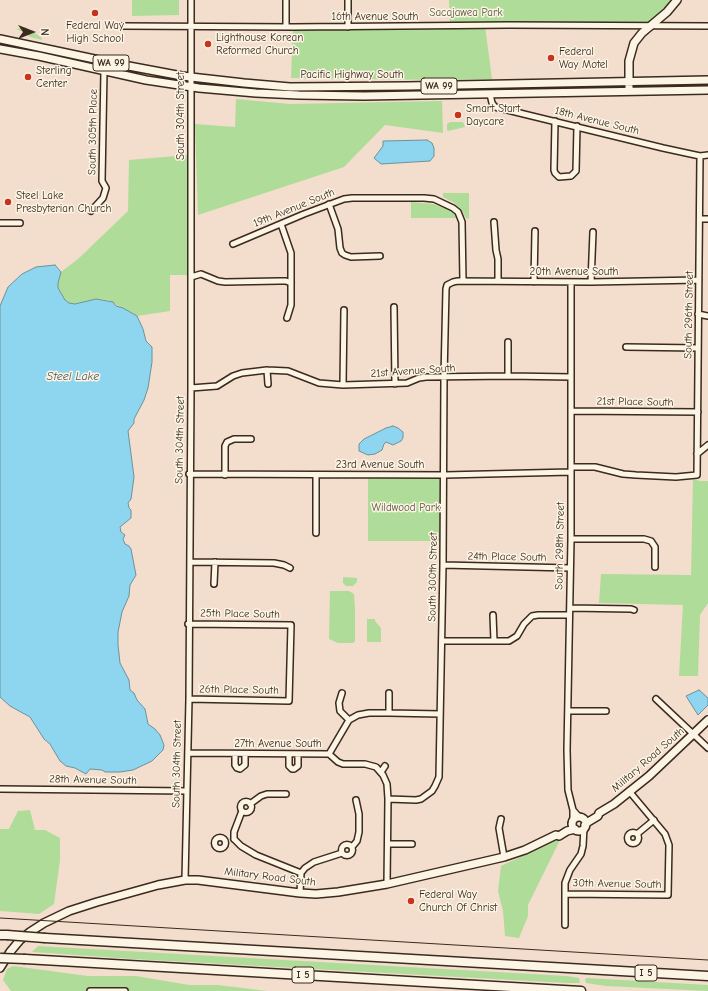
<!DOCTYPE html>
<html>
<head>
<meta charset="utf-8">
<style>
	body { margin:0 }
	#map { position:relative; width:708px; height:991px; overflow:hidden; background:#f3ddcd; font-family:"Comic Neue",sans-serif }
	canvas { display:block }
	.north { position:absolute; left:12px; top:12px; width:40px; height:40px; -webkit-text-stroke:3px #fcf5e5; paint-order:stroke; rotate:90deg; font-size:11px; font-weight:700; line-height:16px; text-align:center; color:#3b2a1e }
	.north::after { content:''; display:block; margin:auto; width:14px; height:18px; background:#3b2a1e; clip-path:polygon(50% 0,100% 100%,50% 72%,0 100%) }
</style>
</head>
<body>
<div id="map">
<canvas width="708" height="991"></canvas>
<div class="north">N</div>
</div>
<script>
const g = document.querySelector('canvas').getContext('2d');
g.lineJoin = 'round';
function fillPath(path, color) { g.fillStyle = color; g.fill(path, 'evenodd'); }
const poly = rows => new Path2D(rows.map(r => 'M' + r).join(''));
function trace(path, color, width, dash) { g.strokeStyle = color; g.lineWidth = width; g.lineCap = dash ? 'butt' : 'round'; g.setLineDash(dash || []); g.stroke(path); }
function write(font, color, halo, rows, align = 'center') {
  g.font = font + ' "Comic Neue",sans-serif'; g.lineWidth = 3; g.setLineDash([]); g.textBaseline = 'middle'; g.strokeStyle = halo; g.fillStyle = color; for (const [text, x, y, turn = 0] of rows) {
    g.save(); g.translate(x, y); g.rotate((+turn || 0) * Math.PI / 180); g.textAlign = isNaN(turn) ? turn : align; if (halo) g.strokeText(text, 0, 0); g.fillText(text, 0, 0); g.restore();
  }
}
const green = poly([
	[132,0,179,0,179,15,132,16],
	[449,0,677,0,651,26,485,26,492,79,443,80,291,78,293,27,450,26],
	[25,27,41,37,42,40,30,37,25,33,16,29],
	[236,99,290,104,442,101,443,133,385,125,344,167,198,215,195,124,235,127],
	[450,122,463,122,465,127,448,131,447,130,447,124],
	[187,155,188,275,170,275,170,311,137,316,108,300,96,299,75,304,69,303,65,300,58,288,58,283,61,272,78,259,128,211,129,160],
	[443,193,469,193,469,219,466,218,462,211,453,202,443,197],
	[411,202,433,204,444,208,445,207,451,210,458,218,411,218],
	[445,475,443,541,368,541,368,476],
	[693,479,700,481,708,481,708,603,700,615,698,676,679,676,683,605,599,603,601,574,691,575],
	[343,577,357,578,357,582,353,586,346,586,343,583],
	[330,591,349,591,354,594,355,609,355,641,353,643,338,643,329,639],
	[367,619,375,619,375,621,381,628,381,642,367,642],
	[30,810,35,830,45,830,60,838,60,860,54,904,39,914,0,911,0,829,9,829,18,811],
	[561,838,528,905,528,916,519,938,505,936,503,911,498,891,501,866],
	[38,946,567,976,579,978,580,983,567,983,133,959,32,952],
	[13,966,88,976,136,976,189,985,218,985,267,991,11,991,3,980,7,969],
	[587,978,708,985,708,991,606,986,586,983,585,979]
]);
const water = poly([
	[427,140,432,143,434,148,434,156,430,161,381,164,374,158,383,146,383,141,427,140],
	[55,265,61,272,58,283,58,288,65,300,69,303,75,304,96,299,113,302,116,306,123,308,137,316,143,329,146,341,152,347,152,362,148,388,144,400,134,419,134,423,128,431,134,477,131,499,128,503,129,508,131,510,131,518,120,527,121,532,125,535,123,539,125,544,129,546,131,549,136,575,130,585,129,596,122,612,118,632,118,645,120,663,129,680,130,690,134,693,137,700,145,709,148,724,155,729,160,735,164,745,163,750,152,761,133,770,120,772,105,772,102,770,90,769,86,774,75,768,66,766,60,761,50,744,44,739,30,717,10,706,0,697,0,306,8,287,22,274,36,267,55,265],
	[393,426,398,428,403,432,403,438,401,441,393,445,386,442,384,444,382,450,375,454,368,455,359,451,359,444,364,439,386,428,393,426],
	[699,690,708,698,708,705,698,715,686,696,699,690]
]);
const minor = poly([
	[286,0,286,27],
	[348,0,348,27],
	[123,26,293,27,509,25,708,26],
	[490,94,492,103,495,107,663,148,700,156,708,155],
	[555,121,554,170,555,173,559,177,571,176,576,171,577,126],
	[329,204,338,229,340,248,342,253,345,255,351,257,380,256],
	[91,211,103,198,106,188,102,181,104,71],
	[700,219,708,219],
	[494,222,496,250,498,259,498,281],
	[0,223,20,223],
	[281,224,291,253,291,305,287,318],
	[233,244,304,214,344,199,352,198,424,198,434,199,453,208,458,212,462,222,463,281],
	[191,277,201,274,218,281,225,282,279,281,286,281,291,283],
	[534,282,535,231],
	[571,282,571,539,567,750,568,790,573,810,573,820],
	[591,282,593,232],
	[394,307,395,384],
	[698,314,708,316],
	[508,342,508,376],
	[626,347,698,348],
	[267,370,268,384],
	[343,385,344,310],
	[191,388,217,386,233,376,242,373,267,370,288,371,319,383,343,385,407,383,419,378,426,377,508,376,571,377],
	[572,411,698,412],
	[697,454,708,445],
	[571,467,595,467,623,474,636,475,676,477,697,475,700,156],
	[189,474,445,475,571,472],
	[225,475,225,446,227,442,234,439,251,439],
	[316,533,316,475],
	[571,539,644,539,651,541,655,547,655,567],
	[190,562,274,563,284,565,290,568],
	[443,565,570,568],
	[214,584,215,562],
	[570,608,631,609,634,610],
	[493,615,494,641],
	[188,624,291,625,289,701,189,699],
	[442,641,509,641,517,636,524,624,532,616,538,615,569,615],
	[389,693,389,713],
	[656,699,708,748],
	[568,711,606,711],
	[349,720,358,715,369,713,389,713,440,714],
	[188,753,329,754,338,762,343,764,365,764,376,767,383,775,387,784,388,799,387,884],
	[235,754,235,765,237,768,240,769,245,765,245,754],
	[329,754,349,720,340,711,339,703,342,693],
	[289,755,289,766,292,769,294,769,298,766,298,755],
	[381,772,385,766],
	[0,789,187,791],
	[388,799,416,800,421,799,432,791,435,786,439,777,443,565,444,377,446,289,447,285,453,282,458,281,591,282,699,280],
	'240.5 807a5.5 5.5 0 1 1 11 0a5.5 5.5 0 1 1-11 0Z',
	[250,804,261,796,267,794,286,794],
	[573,810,579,817],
	[501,819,499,828,504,857],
	'627.5 838a5.5 5.5 0 1 1 11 0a5.5 5.5 0 1 1-11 0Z',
	[637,834,654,820],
	'214.5 843a5.5 5.5 0 1 1 11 0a5.5 5.5 0 1 1-11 0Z',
	[234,839,241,846,256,855,301,873,305,868,314,862,342,853],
	[234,839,234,832,242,811],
	[388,844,412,844],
	'341.5 850a5.5 5.5 0 1 1 11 0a5.5 5.5 0 1 1-11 0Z',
	[352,847,357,841,359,832,359,814,356,800],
	[185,880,189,699,191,388,191,0],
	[300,893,301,873],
	[565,894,668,895,669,845,665,834,629,791],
	[565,925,565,883,570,870,581,854,583,846,584,827],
	[90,991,125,991]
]);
const major = poly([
	[0,39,118,64,182,76,244,83,290,87,407,86,708,80],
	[0,49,39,56,146,80,199,88,256,93,299,95,364,96,708,90],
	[629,87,629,61,634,43,642,33,667,12,677,0],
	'572 824a7 7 0 1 1 14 0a7 7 0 1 1-14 0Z',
	[585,825,588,822,598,816,599,813,614,804,649,776,708,720],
	[0,968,10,952,20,940,30,932,44,923,69,911,97,902,158,885,185,880,198,880,300,893,316,894,338,892,387,884,504,857,525,850,556,835,559,836,567,831,575,829]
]);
const highway = poly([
	[0,935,7,935],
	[45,938,708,976],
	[25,959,581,991]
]);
const tram = poly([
	[0,918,708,960]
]);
const highwayBridge = poly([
	[7,935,45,938],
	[0,958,25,959]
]);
const markers = [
	[95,13,4,"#c8321e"],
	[208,44,4,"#c8321e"],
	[551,58,4,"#c8321e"],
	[28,77,4,"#c8321e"],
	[458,115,4,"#c8321e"],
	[8,202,4,"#c8321e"],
	[411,901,4,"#c8321e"]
];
const shields = [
	[111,63,36],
	[439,86,36],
	[646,973,22],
	[303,975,22]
];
const shieldNames = [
	["WA 99",111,63],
	["WA 99",439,86],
	["I 5",646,973],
	["I 5",303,975]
];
const parkNames = [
	["Sacajawea Park",466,13],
	["Wildwood Park",406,508]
];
const streetNames = [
	["16th Avenue South",375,17],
	["Pacific Highway South",352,75],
	["South 304th Street",181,116,-90],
	["18th Avenue South",597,121,14],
	["South 305th Place",93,132,-89],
	["19th Avenue South",294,208,-22],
	["20th Avenue South",574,272],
	["South 296th Street",689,315,-89],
	["21st Avenue South",413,371,-4],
	["21st Place South",635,402,1],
	["South 304th Street",180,440,-89],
	["23rd Avenue South",380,465],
	["South 298th Street",560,546,-89],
	["24th Place South",507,557,1],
	["South 300th Street",433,577,-89],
	["25th Place South",240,614,1],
	["26th Place South",239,690,1],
	["27th Avenue South",278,744],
	["Military Road South",648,760,-41],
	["South 304th Street",177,764,-89],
	["28th Avenue South",93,780,1],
	["Military Road South",270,877,7],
	["30th Avenue South",617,884,1]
];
const poiNames = [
	["Federal Way",95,26,"center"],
	["High School",95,39,"center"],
	["Lighthouse Korean",216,38],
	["Reformed Church",216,51],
	["Federal",559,52],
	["Way Motel",559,65],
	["Sterling",36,71],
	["Center",36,84],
	["Smart Start",466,109],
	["Daycare",466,122],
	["Steel Lake",16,196],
	["Presbyterian Church",16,209],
	["Federal Way",419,895],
	["Church Of Christ",419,908]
];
const waterNames = [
	["Steel Lake",73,377]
];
fillPath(green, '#b0dc99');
fillPath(water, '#8ed6ef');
trace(water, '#6d919b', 1);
trace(minor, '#3b2a1e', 8);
trace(major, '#3b2a1e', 10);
trace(highway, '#3b2a1e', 11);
trace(minor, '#fcf5e5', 5);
trace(major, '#fcf5e5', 7);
trace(highway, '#fcf5e5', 8);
trace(tram, '#3b2a1e', 1);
trace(highwayBridge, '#3b2a1e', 11, []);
trace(highwayBridge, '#fcf5e5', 8);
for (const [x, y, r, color] of markers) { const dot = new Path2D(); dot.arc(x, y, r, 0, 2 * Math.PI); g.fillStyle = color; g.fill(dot); trace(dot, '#fcf5e5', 1.5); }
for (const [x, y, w] of shields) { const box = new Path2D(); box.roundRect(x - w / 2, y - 8, w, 16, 3); g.fillStyle = '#fcf5e5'; g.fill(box); trace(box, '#3b2a1e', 1); }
write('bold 10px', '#3b2a1e', null, shieldNames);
write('11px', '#58563d', '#fcf5e5', parkNames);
write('11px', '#3b2a1e', '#fcf5e5', streetNames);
write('11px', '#3b2a1e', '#fcf5e5', poiNames, 'left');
write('italic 12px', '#505552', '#fcf5e5', waterNames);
</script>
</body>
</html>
